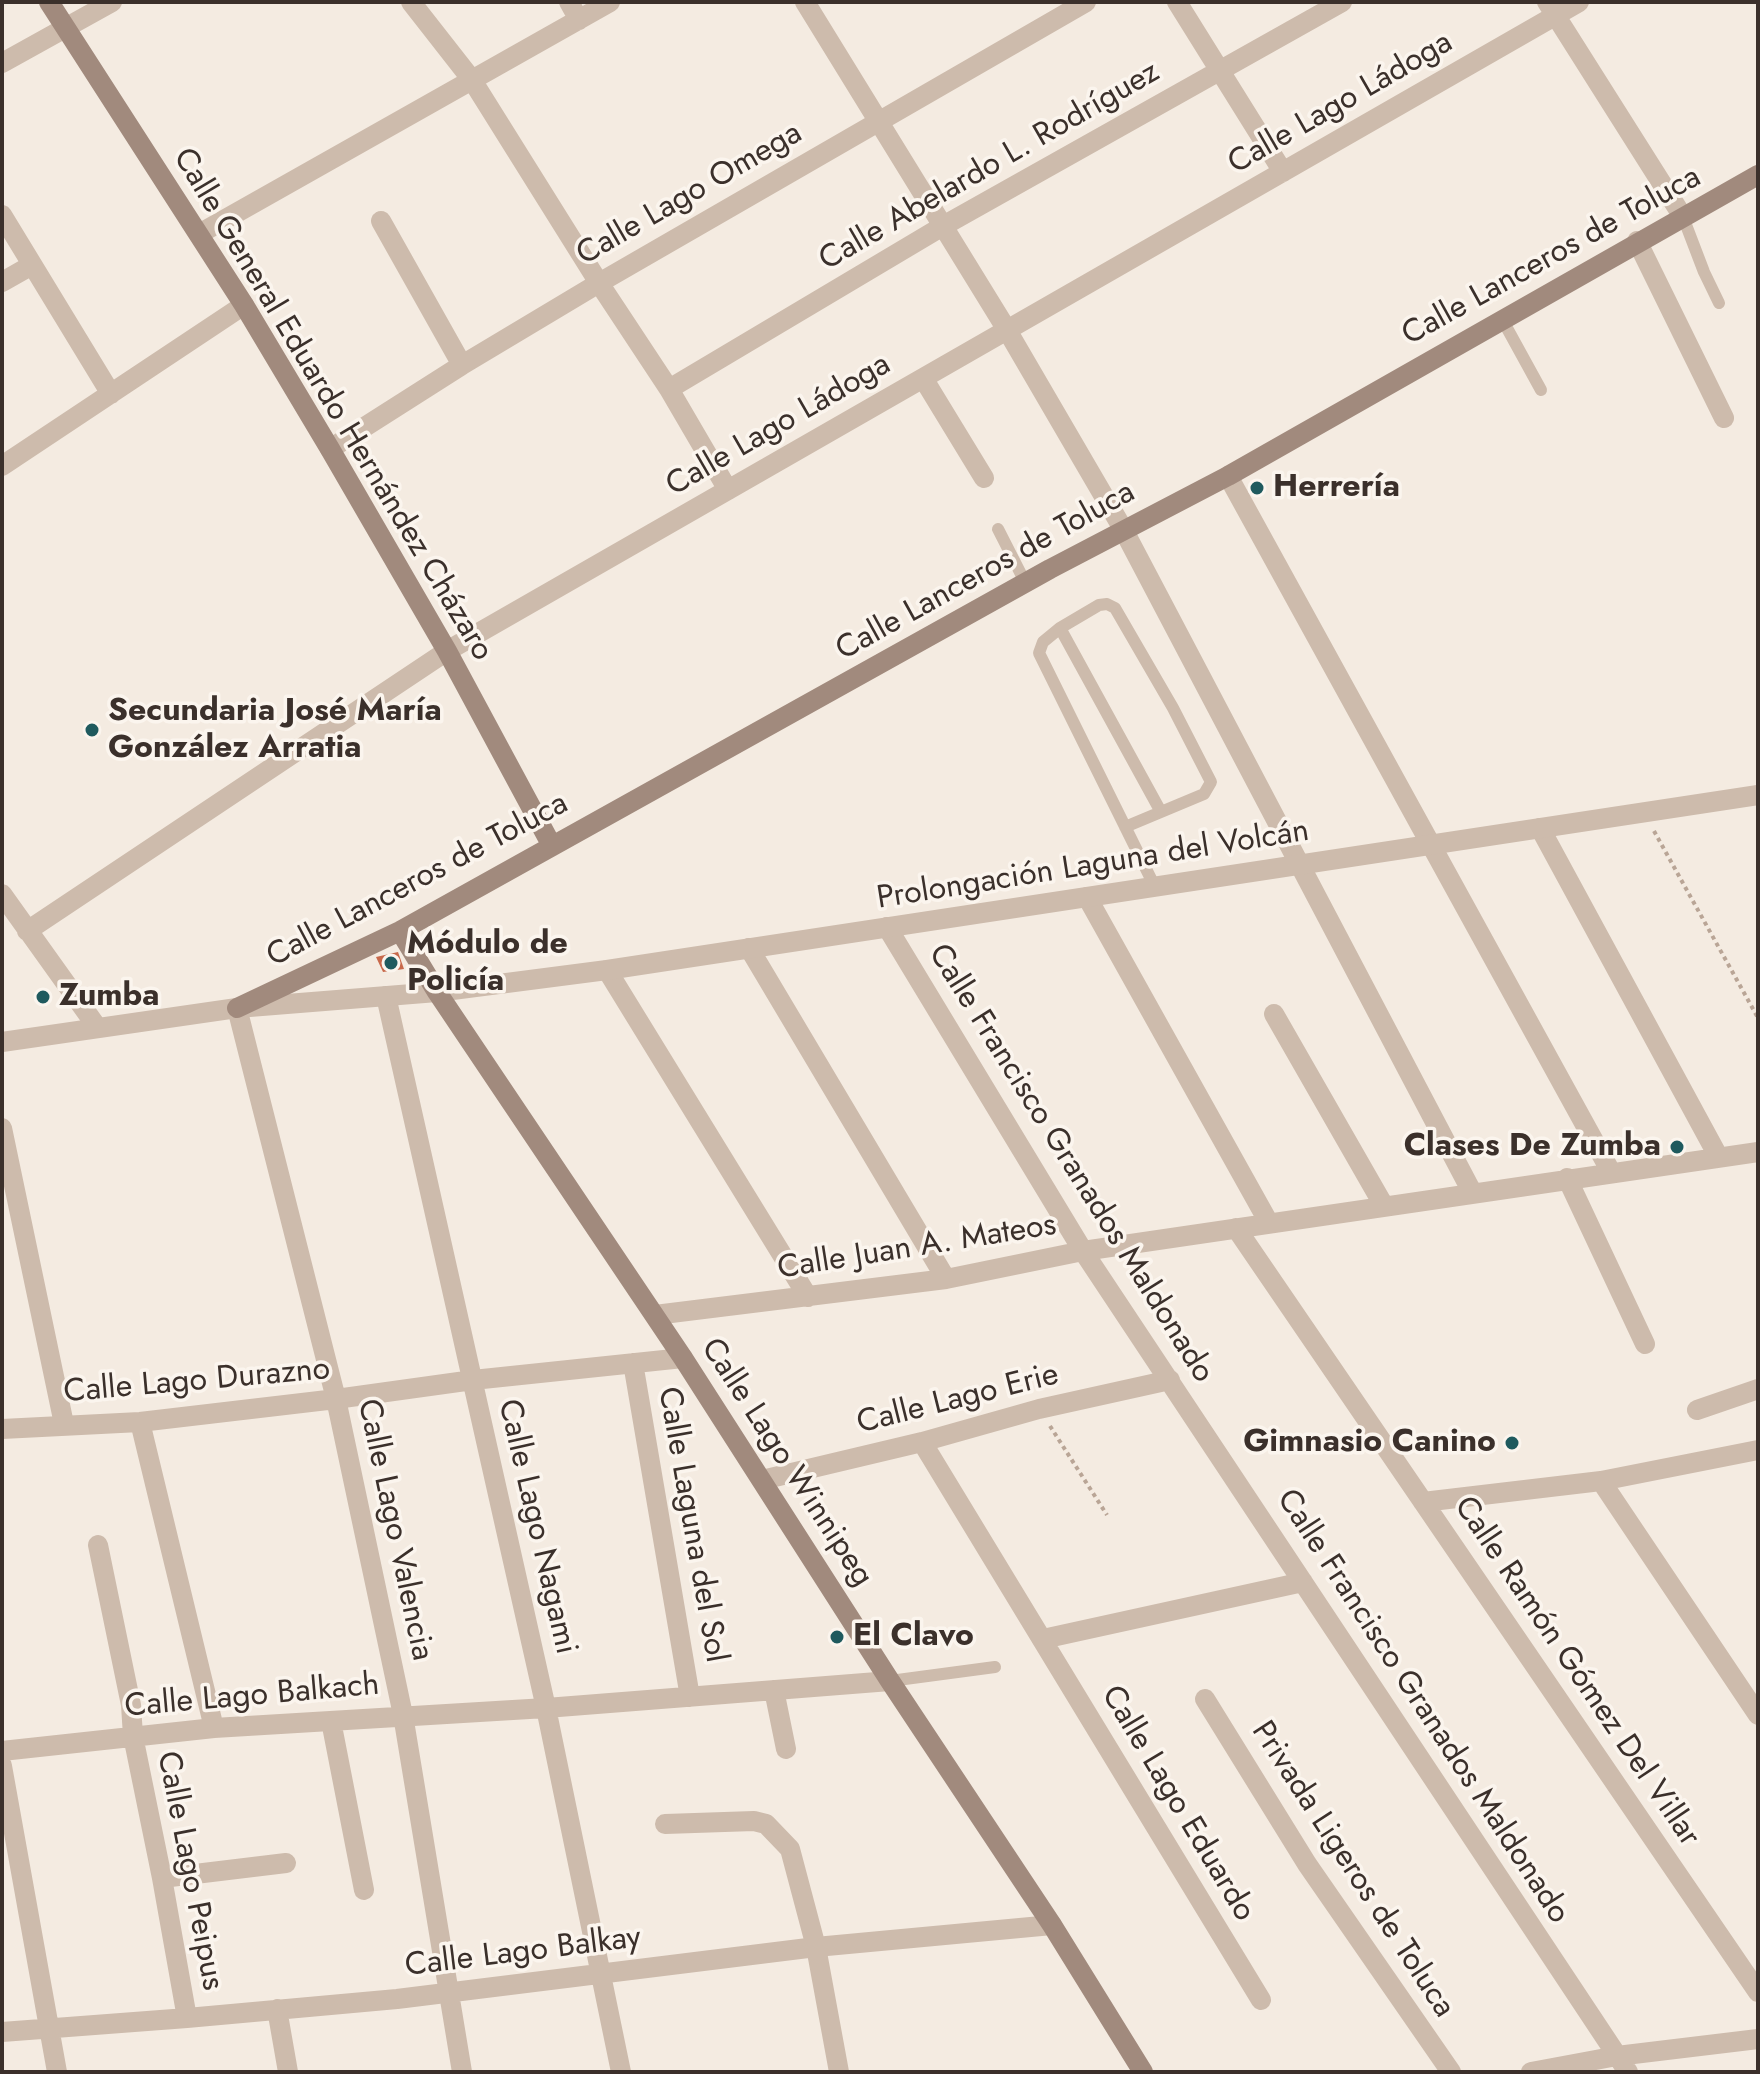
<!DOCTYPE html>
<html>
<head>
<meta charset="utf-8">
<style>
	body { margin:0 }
	#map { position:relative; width:1760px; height:2074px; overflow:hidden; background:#f4ebe1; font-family:Jost,sans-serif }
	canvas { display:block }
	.frame { position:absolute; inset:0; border:4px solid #3b302b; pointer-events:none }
</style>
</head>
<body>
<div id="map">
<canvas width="1760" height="2074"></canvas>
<div class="frame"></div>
</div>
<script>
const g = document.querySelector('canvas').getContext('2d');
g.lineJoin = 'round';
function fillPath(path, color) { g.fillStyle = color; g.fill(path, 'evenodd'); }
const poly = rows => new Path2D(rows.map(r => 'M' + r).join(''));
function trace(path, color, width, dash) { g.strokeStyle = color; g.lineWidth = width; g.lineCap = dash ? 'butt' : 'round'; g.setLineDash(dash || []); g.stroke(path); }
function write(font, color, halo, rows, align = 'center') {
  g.font = font + ' Jost,sans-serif'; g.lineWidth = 7; g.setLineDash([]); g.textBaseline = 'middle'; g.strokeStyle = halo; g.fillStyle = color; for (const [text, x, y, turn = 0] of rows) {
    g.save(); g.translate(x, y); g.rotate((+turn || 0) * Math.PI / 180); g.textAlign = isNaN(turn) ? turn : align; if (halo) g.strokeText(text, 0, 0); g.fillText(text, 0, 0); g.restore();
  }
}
const building = poly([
	[398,952,404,969,383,972,376,957]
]);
const path = poly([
	[1654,831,1758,1018],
	[1050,1426,1107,1515]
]);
const service = poly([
	[1683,217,1704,272,1719,303],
	[1502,319,1541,390],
	[998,529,1026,584],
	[1060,628,1161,812],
	[1125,827,1204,794,1211,782,1173,708,1115,608,1107,604,1099,605,1060,628,1043,642,1039,653,1155,887],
	[890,1681,995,1667]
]);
const minor = poly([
	[411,2,472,80,599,283,669,389,728,490],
	[569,2,579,20],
	[805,2,1007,330,1123,529,1472,1192],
	[1177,2,1283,172],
	[1547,2,1683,217],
	[2,63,112,2],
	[2,215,111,394],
	[381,221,462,365],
	[199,234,610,2],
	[1637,241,1724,418],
	[2,282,32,265],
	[923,378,984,478],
	[669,389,943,226,1342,2],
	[330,449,462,365,599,283,1086,2],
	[2,466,244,305],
	[1228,476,1611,1172],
	[1540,828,1718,1156],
	[2,894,97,1027],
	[1087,897,1269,1223],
	[887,927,1083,1251,1628,2072],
	[27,931,447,651,1579,2],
	[749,948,946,1279],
	[607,970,808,1297],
	[386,996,546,1708,621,2072],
	[237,1008,336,1399,403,1715,462,2072],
	[1274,1014,1384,1206],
	[2,1128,64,1424],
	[1567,1178,1645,1344],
	[1236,1228,1758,1992],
	[655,1315,946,1279,1083,1251,1758,1152],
	[633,1363,690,1697],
	[1697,1410,1758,1389],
	[140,1422,214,1728],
	[2,1429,140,1422,336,1399,473,1380,683,1358],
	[922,1442,1261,2000],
	[762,1480,922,1442,1039,1409,1170,1380],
	[1601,1481,1758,1715],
	[1423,1502,1601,1481,1758,1450],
	[98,1545,131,1705,133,1736,162,1878,187,2018],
	[1043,1639,1303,1582],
	[774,1690,786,1749],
	[1205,1699,1307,1864,1451,2072],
	[331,1721,364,1890],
	[2,1751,214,1728,546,1708,890,1681],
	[2,1766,57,2072],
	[665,1824,754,1821,766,1824,790,1849,816,1947,839,2072],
	[162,1878,286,1863],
	[277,2009,288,2072],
	[2,2032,187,2018,397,1999,816,1947,1052,1925],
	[1531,2072,1617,2056,1758,2039]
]);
const tertiary = poly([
	[2,1042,237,1008,437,992,607,970,1758,795]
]);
const secondary = poly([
	[49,2,244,305,330,449,447,651,552,846],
	[400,931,437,992,683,1358,890,1681,1052,1925,1143,2072],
	[237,1008,400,931,1050,569,1228,476,1758,175]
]);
const markers = [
	[1257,488,8,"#1f5a5e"],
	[92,730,8,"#1f5a5e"],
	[391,963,8,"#1f5a5e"],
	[43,997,8,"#1f5a5e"],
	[1677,1147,8,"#1f5a5e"],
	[1512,1443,8,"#1f5a5e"],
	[837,1637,8,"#1f5a5e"]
];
const streetNames = [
	["Calle Lago Ládoga",1341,104,-30],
	["Calle Abelardo L. Rodríguez",990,167,-30],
	["Calle Lago Omega",690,195,-30],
	["Calle Lanceros de Toluca",1552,257,-29],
	["Calle General Eduardo Hernández Cházaro",332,405,59],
	["Calle Lago Ládoga",779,426,-30],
	["Calle Lanceros de Toluca",986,572,-29],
	["Prolongación Laguna del Volcán",1093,866,-9],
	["Calle Lanceros de Toluca",418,881,-28],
	["Calle Francisco Granados Maldonado",1070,1164,58],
	["Calle Juan A. Mateos",917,1248,-9],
	["Calle Lago Durazno",197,1382,-5],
	["Calle Lago Erie",958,1400,-14],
	["Calle Lago Winnipeg",786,1463,57],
	["Calle Laguna del Sol",691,1525,80],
	["Calle Lago Nagami",536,1527,77],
	["Calle Lago Valencia",394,1530,78],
	["Calle Ramón Gómez Del Villar",1576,1672,56],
	["Calle Lago Balkach",252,1697,-5],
	["Calle Francisco Granados Maldonado",1422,1707,57],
	["Calle Lago Eduardo",1177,1804,59],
	["Privada Ligeros de Toluca",1352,1870,57],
	["Calle Lago Peipus",189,1871,79],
	["Calle Lago Balkay",523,1953,-7]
];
const poiNames = [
	["Herrería",1273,488],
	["Secundaria José María",108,712],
	["González Arratia",108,749],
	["Módulo de",407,945],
	["Policía",407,982],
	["Zumba",59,997],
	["Clases De Zumba",1661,1147,"right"],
	["Gimnasio Canino",1496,1443,"right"],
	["El Clavo",853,1637]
];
fillPath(building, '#c8694b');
trace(path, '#b9a596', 4, [4, 4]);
trace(service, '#cdbbac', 12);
trace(minor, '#cdbbac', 20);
trace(tertiary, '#cdbbac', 20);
trace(secondary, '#a18a7d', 20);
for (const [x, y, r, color] of markers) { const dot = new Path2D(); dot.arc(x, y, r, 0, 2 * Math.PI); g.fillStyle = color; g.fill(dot); trace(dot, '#fbf5ee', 3); }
write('32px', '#3b302b', '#fbf5ee', streetNames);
write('bold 32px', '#3b302b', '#fbf5ee', poiNames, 'left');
</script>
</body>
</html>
